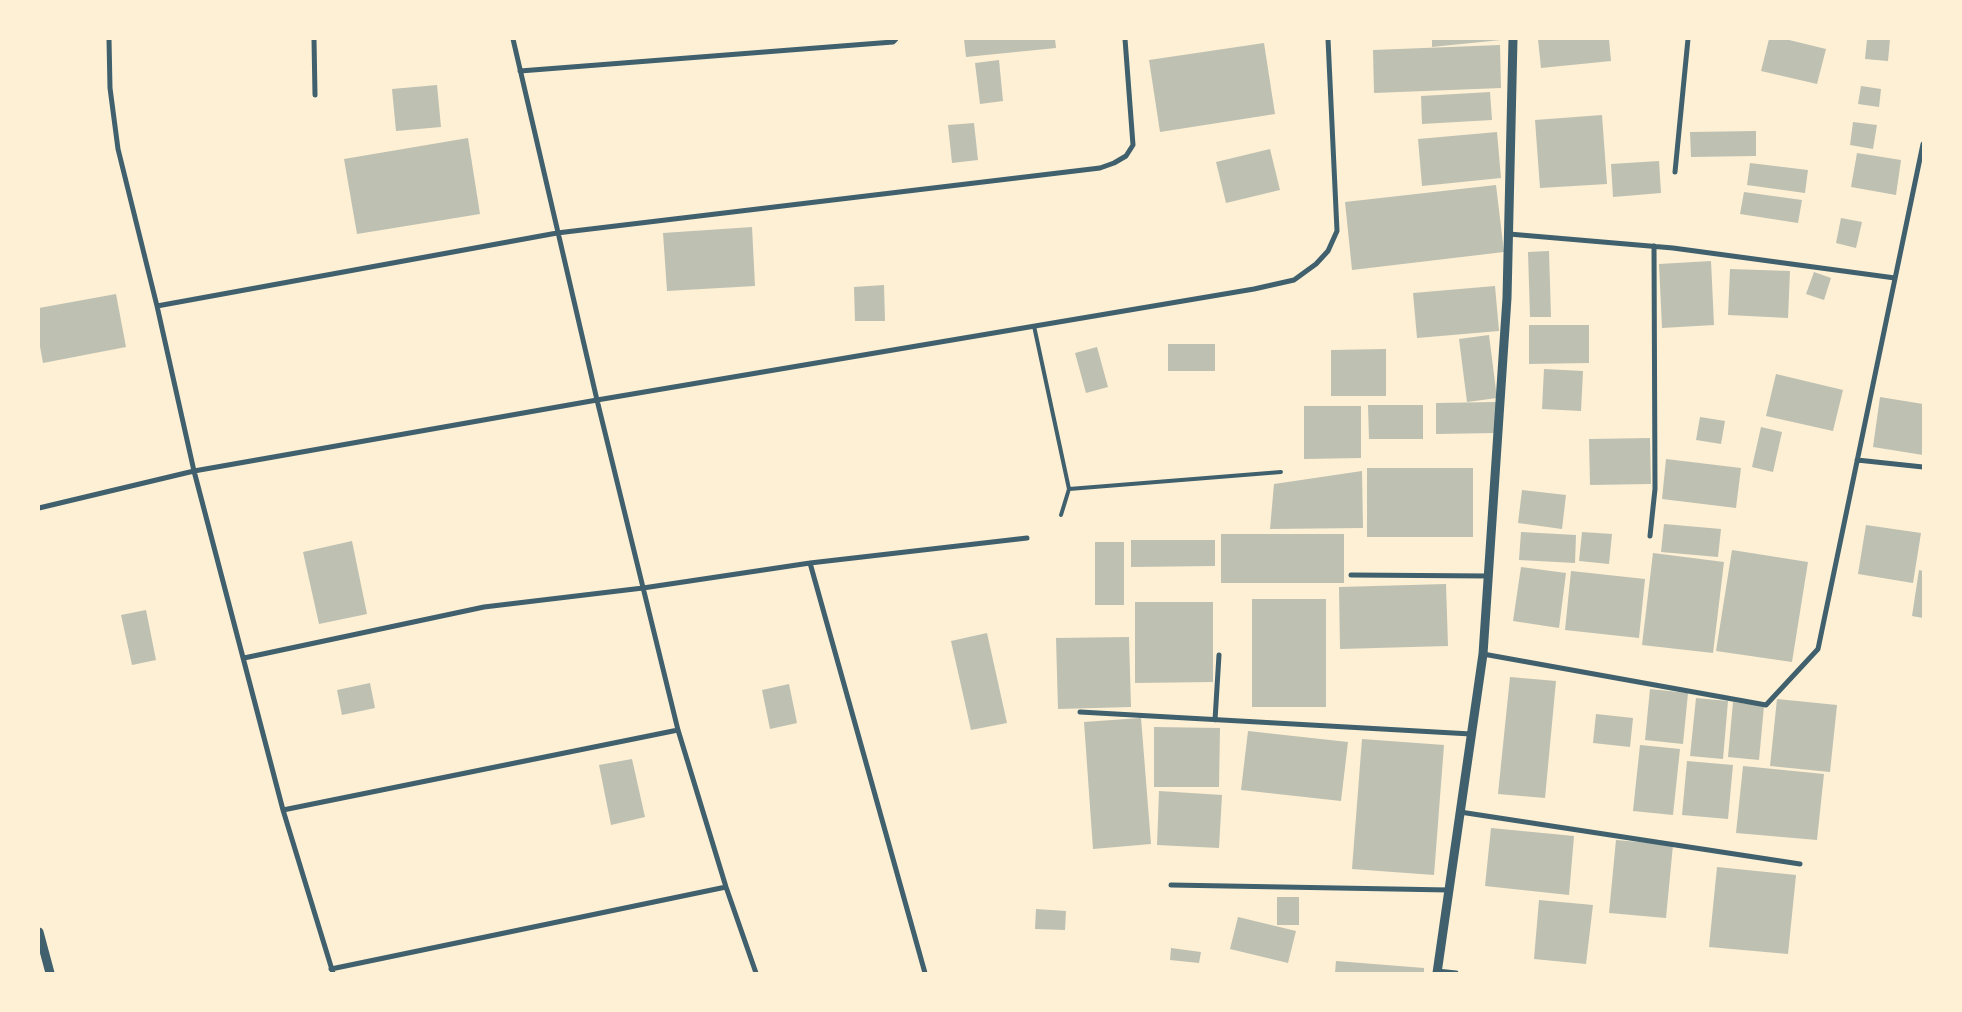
<!DOCTYPE html>
<html>
<head>
<meta charset="utf-8">
<style>
	body { margin:0 }
	#map { position:relative; width:1962px; height:1012px; overflow:hidden; background:#fdf0d5; font-family:"DejaVu Sans",sans-serif }
	canvas { display:block }
	.frame { position:absolute; inset:0; border:40px solid #fdf0d5; pointer-events:none }
</style>
</head>
<body>
<div id="map">
<canvas width="1962" height="1012"></canvas>
<div class="frame"></div>
</div>
<script>
const g = document.querySelector('canvas').getContext('2d');
g.lineJoin = 'round';
function fillPath(path, color) { g.fillStyle = color; g.fill(path, 'evenodd'); }
const poly = rows => new Path2D(rows.map(r => 'M' + r).join(''));
function trace(path, color, width, dash) { g.strokeStyle = color; g.lineWidth = width; g.lineCap = dash ? 'butt' : 'round'; g.setLineDash(dash || []); g.stroke(path); }
const building = poly([
	[964,39,1055,39,1056,48,966,57],
	[1432,39,1501,39,1501,40,1432,47],
	[1538,39,1609,39,1611,61,1541,68],
	[1769,39,1785,39,1826,49,1817,84,1761,71],
	[1867,39,1890,39,1888,61,1865,59],
	[1264,43,1275,114,1160,132,1149,60],
	[1500,45,1501,88,1374,93,1373,50],
	[999,60,1003,101,980,104,975,63],
	[437,85,441,127,396,131,392,89],
	[1861,86,1881,89,1879,107,1858,104],
	[1490,92,1492,120,1422,124,1421,96],
	[1602,115,1607,184,1540,188,1535,120],
	[1853,122,1877,125,1873,149,1850,145],
	[974,123,978,160,952,163,948,125],
	[1756,131,1756,156,1691,157,1690,132],
	[1497,132,1501,178,1422,186,1418,139],
	[468,138,480,214,357,234,344,159],
	[1270,149,1280,190,1226,203,1216,162],
	[1857,153,1901,160,1896,195,1851,187],
	[1659,161,1661,193,1613,197,1611,164],
	[1750,163,1808,170,1805,193,1747,185],
	[1496,185,1504,252,1352,270,1345,202],
	[1744,192,1802,200,1798,223,1740,214],
	[1841,218,1862,222,1856,248,1836,243],
	[752,227,755,286,667,291,663,233],
	[1549,251,1551,317,1530,317,1528,252],
	[1711,261,1714,325,1662,328,1659,264],
	[1730,269,1790,271,1788,318,1728,315],
	[1814,272,1831,278,1824,300,1806,294],
	[884,285,885,321,855,321,854,287],
	[1495,286,1499,331,1417,338,1413,293],
	[116,294,126,347,43,363,39,341,39,308],
	[1529,325,1589,325,1589,363,1529,364],
	[1489,335,1497,398,1467,402,1459,339],
	[1168,344,1215,344,1215,371,1168,371],
	[1097,347,1108,387,1086,393,1075,353],
	[1386,349,1386,396,1331,396,1331,350],
	[1544,369,1583,371,1581,411,1542,409],
	[1776,374,1843,390,1833,431,1766,416],
	[1880,397,1923,404,1923,455,1873,447],
	[1496,402,1496,433,1436,434,1436,403],
	[1368,405,1423,405,1423,439,1369,439],
	[1304,406,1361,406,1361,458,1304,459],
	[1700,417,1725,421,1721,444,1696,440],
	[1761,427,1782,432,1773,472,1752,467],
	[1650,438,1651,484,1590,485,1589,439],
	[1666,459,1741,468,1736,508,1662,499],
	[1367,468,1473,468,1473,537,1367,537],
	[1362,471,1363,528,1270,529,1274,484],
	[1522,490,1566,495,1562,529,1518,523],
	[1664,524,1721,529,1718,557,1661,552],
	[1866,525,1921,533,1913,583,1858,574],
	[1521,532,1576,535,1575,563,1519,560],
	[1582,532,1612,534,1609,564,1579,561],
	[1221,534,1344,534,1344,583,1221,583],
	[1131,540,1215,540,1215,566,1131,567],
	[352,541,367,614,319,624,303,552],
	[1095,542,1124,542,1124,605,1095,605],
	[1732,550,1808,562,1792,662,1716,651],
	[1653,553,1724,562,1713,653,1642,645],
	[1521,567,1566,573,1559,628,1513,621],
	[1919,570,1923,571,1923,618,1912,616],
	[1571,571,1645,579,1639,638,1565,630],
	[1446,584,1448,646,1340,649,1339,587],
	[1252,599,1326,599,1326,707,1252,707],
	[1135,602,1213,602,1213,682,1135,683],
	[146,610,156,660,132,665,121,615],
	[987,633,1007,723,971,730,951,641],
	[1129,637,1131,707,1058,709,1056,638],
	[1510,677,1556,681,1545,798,1498,794],
	[370,683,375,708,342,715,337,690],
	[789,684,797,723,770,729,762,690],
	[1650,689,1688,693,1683,744,1645,740],
	[1696,698,1728,701,1723,759,1690,756],
	[1777,699,1837,705,1830,772,1770,766],
	[1733,702,1764,706,1759,760,1728,757],
	[1596,714,1633,718,1630,747,1593,743],
	[1141,718,1151,844,1093,849,1084,722],
	[1154,727,1220,728,1219,787,1154,787],
	[1248,731,1348,742,1341,801,1241,790],
	[1362,739,1444,745,1434,875,1352,869],
	[1640,745,1680,749,1673,815,1633,811],
	[632,759,645,817,611,825,599,765],
	[1687,761,1733,765,1728,819,1682,815],
	[1743,766,1824,774,1817,840,1736,833],
	[1159,791,1222,795,1219,848,1157,845],
	[1491,828,1574,836,1569,895,1485,886],
	[1616,840,1673,845,1666,918,1609,913],
	[1717,867,1796,875,1788,954,1709,947],
	[1277,897,1299,897,1299,925,1277,925],
	[1539,900,1593,905,1586,964,1534,959],
	[1036,909,1066,911,1065,930,1035,929],
	[1238,917,1296,931,1288,963,1230,949],
	[1171,948,1201,952,1199,963,1170,960],
	[1336,961,1424,968,1424,973,1335,973]
]);
const service = poly([
	[1034,326,1069,489,1061,515],
	[1069,489,1281,472]
]);
const minor = poly([
	[109,39,110,88,118,149,157,306,194,471,283,810,333,973],
	[314,39,315,95],
	[513,39,597,400,678,730,726,887,756,973],
	[520,71,893,42,896,39],
	[1675,172,1688,39],
	[1509,234,1673,248,1895,278],
	[157,306,557,233,1100,168,1114,163,1126,156,1133,145,1125,39],
	[1857,460,1923,467],
	[39,508,194,471,597,400,1254,289,1294,280,1316,264,1328,251,1337,231,1328,39],
	[1650,536,1655,489,1654,246],
	[810,563,925,973],
	[1351,575,1488,576],
	[1483,654,1766,705,1818,649,1923,144],
	[244,658,484,607,643,588,810,563,1027,538],
	[1080,712,1471,734],
	[1215,720,1219,655],
	[283,810,678,730],
	[1460,812,1800,864],
	[1171,885,1449,890],
	[331,969,726,887],
	[1437,971,1456,973]
]);
const tertiary = poly([
	[39,932,50,973],
	[1437,973,1483,654,1507,298,1513,39]
]);
fillPath(building, '#bec0b2');
trace(service, '#3f606c', 4);
trace(minor, '#3f606c', 5);
trace(tertiary, '#3f606c', 9);
</script>
</body>
</html>
